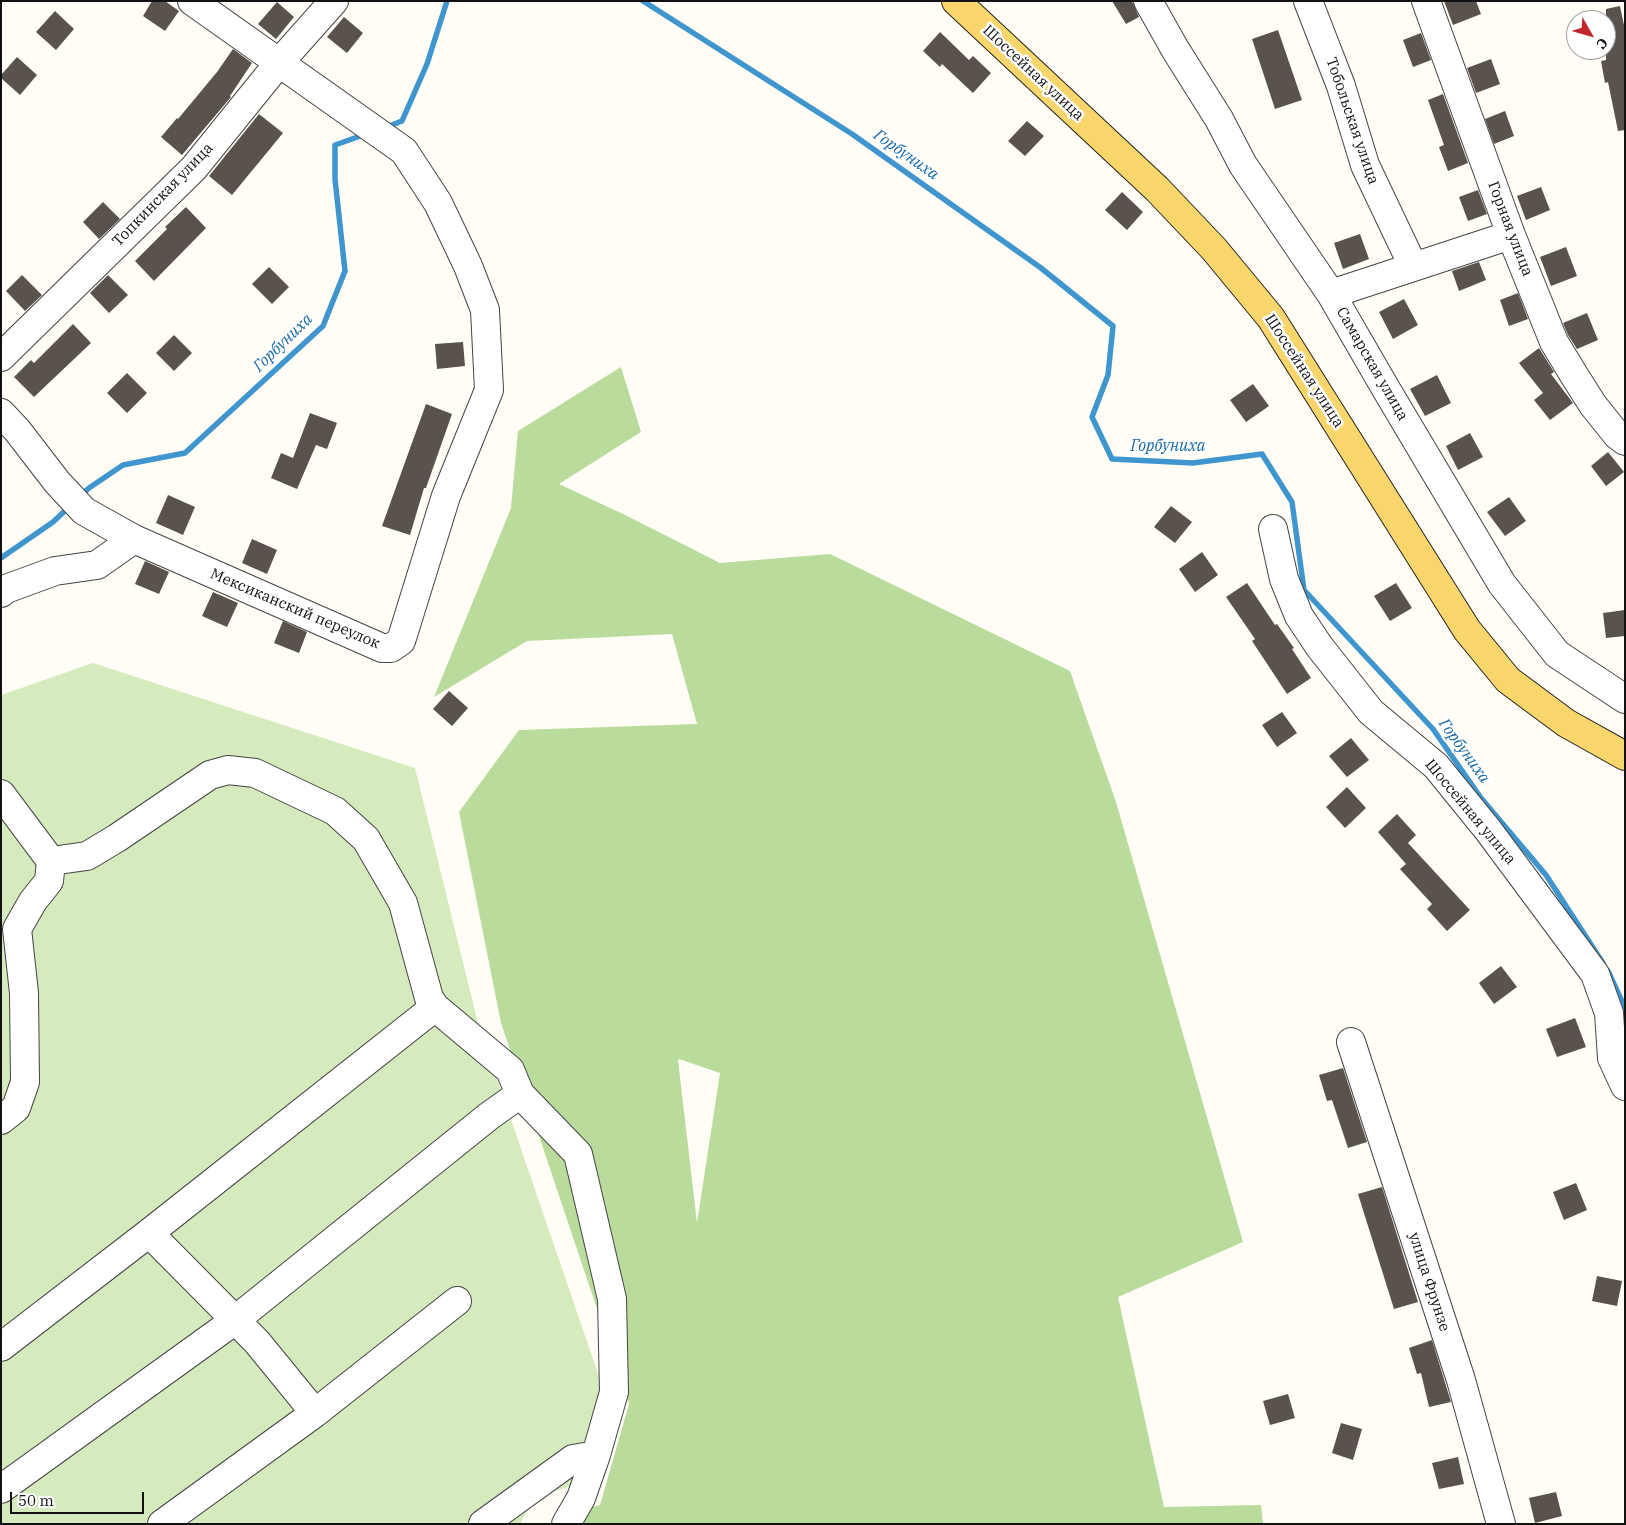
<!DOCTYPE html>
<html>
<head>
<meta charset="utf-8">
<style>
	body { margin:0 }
	#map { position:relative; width:1626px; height:1525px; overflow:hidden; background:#fffdf5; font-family:"IBM Plex Serif",serif }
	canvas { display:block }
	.frame { position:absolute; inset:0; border:2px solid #111; pointer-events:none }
	.north { position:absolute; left:1566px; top:10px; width:50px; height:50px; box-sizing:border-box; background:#fff; border:1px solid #a0a0a0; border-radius:50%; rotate:128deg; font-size:14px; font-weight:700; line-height:20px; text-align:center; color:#111 }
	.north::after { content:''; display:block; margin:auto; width:18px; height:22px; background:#c4262e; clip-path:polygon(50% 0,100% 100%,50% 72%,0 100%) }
	.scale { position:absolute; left:10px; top:1492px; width:134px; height:22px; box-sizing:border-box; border:2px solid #111; border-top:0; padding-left:6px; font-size:15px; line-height:18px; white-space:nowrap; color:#111; -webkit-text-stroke:4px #fff; paint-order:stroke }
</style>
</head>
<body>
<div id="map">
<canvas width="1626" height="1525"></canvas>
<div class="frame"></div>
<div class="north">С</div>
<div class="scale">50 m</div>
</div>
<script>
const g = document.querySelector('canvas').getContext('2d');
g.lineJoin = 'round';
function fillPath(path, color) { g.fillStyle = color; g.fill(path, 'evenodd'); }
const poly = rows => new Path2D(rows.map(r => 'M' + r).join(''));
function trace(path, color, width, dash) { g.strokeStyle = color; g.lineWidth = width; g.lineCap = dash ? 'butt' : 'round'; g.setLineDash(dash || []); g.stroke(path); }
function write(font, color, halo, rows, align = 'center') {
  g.font = font + ' "IBM Plex Serif",serif'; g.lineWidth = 5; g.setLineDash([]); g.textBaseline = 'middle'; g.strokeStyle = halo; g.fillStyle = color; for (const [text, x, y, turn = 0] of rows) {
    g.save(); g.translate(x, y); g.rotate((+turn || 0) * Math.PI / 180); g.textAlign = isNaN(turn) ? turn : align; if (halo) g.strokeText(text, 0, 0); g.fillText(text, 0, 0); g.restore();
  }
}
const green = poly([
	[93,663,415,768,478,1023,607,1400,585,1482,535,1497,520,1524,1,1524,1,695]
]);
const forest = poly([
	[621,367,641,432,559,484,625,515,720,563,830,554,1070,671,1116,802,1243,1242,1118,1297,1164,1507,1261,1505,1263,1524,554,1524,559,1515,600,1505,629,1404,501,1023,459,812,519,730,697,724,672,634,527,641,434,697,511,508,518,431],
	[679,1059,720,1073,697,1223,678,1060]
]);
const stream = poly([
	[643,1,852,134,1041,268,1113,326,1108,375,1092,417,1112,459,1193,463,1262,454,1292,502,1304,590,1433,729,1481,798,1546,875,1603,963],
	[384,128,402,121,427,64,447,1],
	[79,497,89,488,123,465,185,453,323,326,345,271,335,179,335,145,366,134],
	[1,558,53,522,69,507],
	[1608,971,1625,1008]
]);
const building = poly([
	[152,1,165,1,179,11,165,31,143,16],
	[1112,1,1132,1,1139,17,1126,24],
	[1444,1,1476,1,1481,14,1453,25],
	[277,2,294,17,276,39,258,24],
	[1620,6,1625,30,1625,130,1618,131,1608,82,1605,83,1601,61,1606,60,1606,9],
	[55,11,74,29,56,50,36,32],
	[344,17,363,33,347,53,327,37],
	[1278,30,1302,100,1275,109,1252,39],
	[940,32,969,60,973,56,991,73,973,93,942,64,940,67,923,51],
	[1421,33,1431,60,1413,67,1403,40],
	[233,49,252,63,230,96,231,97,182,155,161,137,177,118,178,119,217,72],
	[17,57,37,75,20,95,1,78,1,75],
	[1491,59,1500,84,1476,93,1467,68],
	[1443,94,1468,163,1448,171,1439,147,1444,145,1428,100],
	[1505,111,1514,136,1494,144,1485,119],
	[259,114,283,133,232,195,209,176],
	[1027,121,1044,136,1025,156,1008,141],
	[1541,187,1550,210,1526,220,1517,196],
	[1478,190,1487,214,1468,221,1459,197],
	[1122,192,1143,212,1127,230,1105,210],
	[103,202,120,219,99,239,83,222],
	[186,207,206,228,154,281,135,261,167,229,165,227],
	[1360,234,1369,259,1343,269,1334,243],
	[1566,247,1577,276,1551,286,1540,257],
	[1479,262,1486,280,1459,291,1452,271],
	[269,267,289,287,272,304,252,284],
	[22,275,42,295,25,311,6,291],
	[108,275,128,295,109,313,90,293],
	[1518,293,1528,319,1509,326,1500,300],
	[1404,299,1418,325,1393,339,1379,312],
	[1587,313,1598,340,1577,349,1568,335,1563,323],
	[73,324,91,343,34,397,14,377,31,360,34,363],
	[174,335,192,353,174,371,156,353],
	[463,342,465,366,437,369,435,344],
	[1539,348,1554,372,1551,374,1573,403,1550,420,1534,400,1543,393,1519,363],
	[127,373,147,393,127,413,107,393],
	[1437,375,1451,403,1425,416,1410,389],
	[1253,384,1269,406,1246,422,1230,400],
	[426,404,452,414,426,488,424,488,410,535,382,526],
	[310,413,337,423,327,449,316,445,297,489,271,478,281,453,293,458],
	[1470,433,1483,457,1458,470,1446,446],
	[1608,452,1624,472,1606,486,1591,466],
	[168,495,195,507,183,535,156,523],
	[1509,497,1526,521,1505,536,1487,512],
	[1171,506,1192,522,1175,543,1154,527],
	[252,539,277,550,267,574,242,563],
	[1202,552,1218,575,1195,592,1179,569],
	[145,561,169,572,159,594,135,584],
	[1247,583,1275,625,1277,624,1294,648,1292,649,1311,678,1287,694,1252,641,1255,639,1226,597],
	[1396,583,1412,608,1390,621,1374,596],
	[213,592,238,603,227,627,202,616],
	[1625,610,1625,636,1606,638,1603,613],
	[283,621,307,632,299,653,274,643],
	[449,691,468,708,452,726,433,709],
	[1282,712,1297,733,1277,747,1262,725],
	[1351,738,1369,760,1347,777,1329,756],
	[1347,787,1366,808,1345,828,1326,807],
	[1397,814,1416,835,1408,843,1470,910,1447,931,1427,909,1432,904,1400,869,1406,864,1378,832],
	[1501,966,1517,987,1494,1004,1479,983],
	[1575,1018,1586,1047,1557,1057,1546,1029],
	[1343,1068,1367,1142,1348,1148,1332,1100,1327,1101,1319,1075],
	[1576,1183,1587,1210,1564,1220,1553,1192],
	[1382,1187,1418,1302,1394,1309,1358,1194],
	[1597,1276,1622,1281,1617,1306,1592,1301],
	[1432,1340,1451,1402,1429,1407,1421,1373,1417,1374,1409,1348],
	[1288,1394,1295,1418,1270,1425,1263,1401],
	[1341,1423,1362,1429,1353,1460,1332,1453],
	[1458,1457,1464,1484,1439,1489,1432,1463],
	[1556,1492,1562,1516,1535,1523,1529,1498]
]);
const minor = poly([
	[1148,1,1175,49,1219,119,1243,165,1331,294,1386,389,1502,584,1557,654,1625,699],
	[1308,1,1341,86,1365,165,1413,266],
	[1426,1,1511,235,1554,342,1574,375,1593,405,1617,435,1625,441],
	[1331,294,1511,235],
	[1,357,194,168,278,64,334,1],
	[1,413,17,430,57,482,84,511,134,539,382,648,391,648,401,641,446,496,489,390,485,310,468,266,438,203,404,151,192,1],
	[1273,529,1284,579,1299,616,1319,646,1371,712,1436,766,1488,830,1595,974,1609,1013,1612,1058,1625,1086],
	[1,593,6,589,55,571,97,565,134,539],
	[1,794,51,861,49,881,33,901,17,929,24,993,25,1082,16,1108,1,1120],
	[51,861,87,856,117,838,210,775,228,770,255,773,335,811,366,839,403,903,429,998,435,1007,510,1070,520,1094,578,1154,612,1299,614,1392,596,1455,581,1498,566,1524],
	[1351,1042,1461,1380,1501,1524],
	[149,1233,257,1342,315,1413],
	[1,1347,149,1233,435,1007],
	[1,1489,234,1321,489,1116,520,1094],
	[162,1524,315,1413,457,1301],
	[483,1524,573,1459,596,1455]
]);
const major = poly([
	[956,1,1157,189,1214,249,1271,318,1467,630,1508,680,1566,723,1625,756]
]);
const streetNames = [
	["Шоссейная улица",1033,73,43],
	["Тобольская улица",1352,121,71],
	["Топкинская улица",163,195,-46],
	["Горная улица",1510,229,69],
	["Самарская улица",1372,364,60],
	["Шоссейная улица",1304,371,57],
	["Мексиканский переулок",295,609,23],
	["Шоссейная улица",1470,812,50],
	["улица Фрунзе",1429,1282,72]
];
const waterNames = [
	["Горбуниха",906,155,35],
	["Горбуниха",283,343,-44],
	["Горбуниха",1168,446],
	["Горбуниха",1464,751,54]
];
fillPath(green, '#d5ebbd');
fillPath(forest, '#b9dc9c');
trace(stream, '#3f96cf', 5.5);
fillPath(building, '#5a524d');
trace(minor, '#444', 30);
trace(major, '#222', 30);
trace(minor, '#fff', 28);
trace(major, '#f9d66b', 28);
write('15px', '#111', '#fff', streetNames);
write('italic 16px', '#1768a6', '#fff', waterNames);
</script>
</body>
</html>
